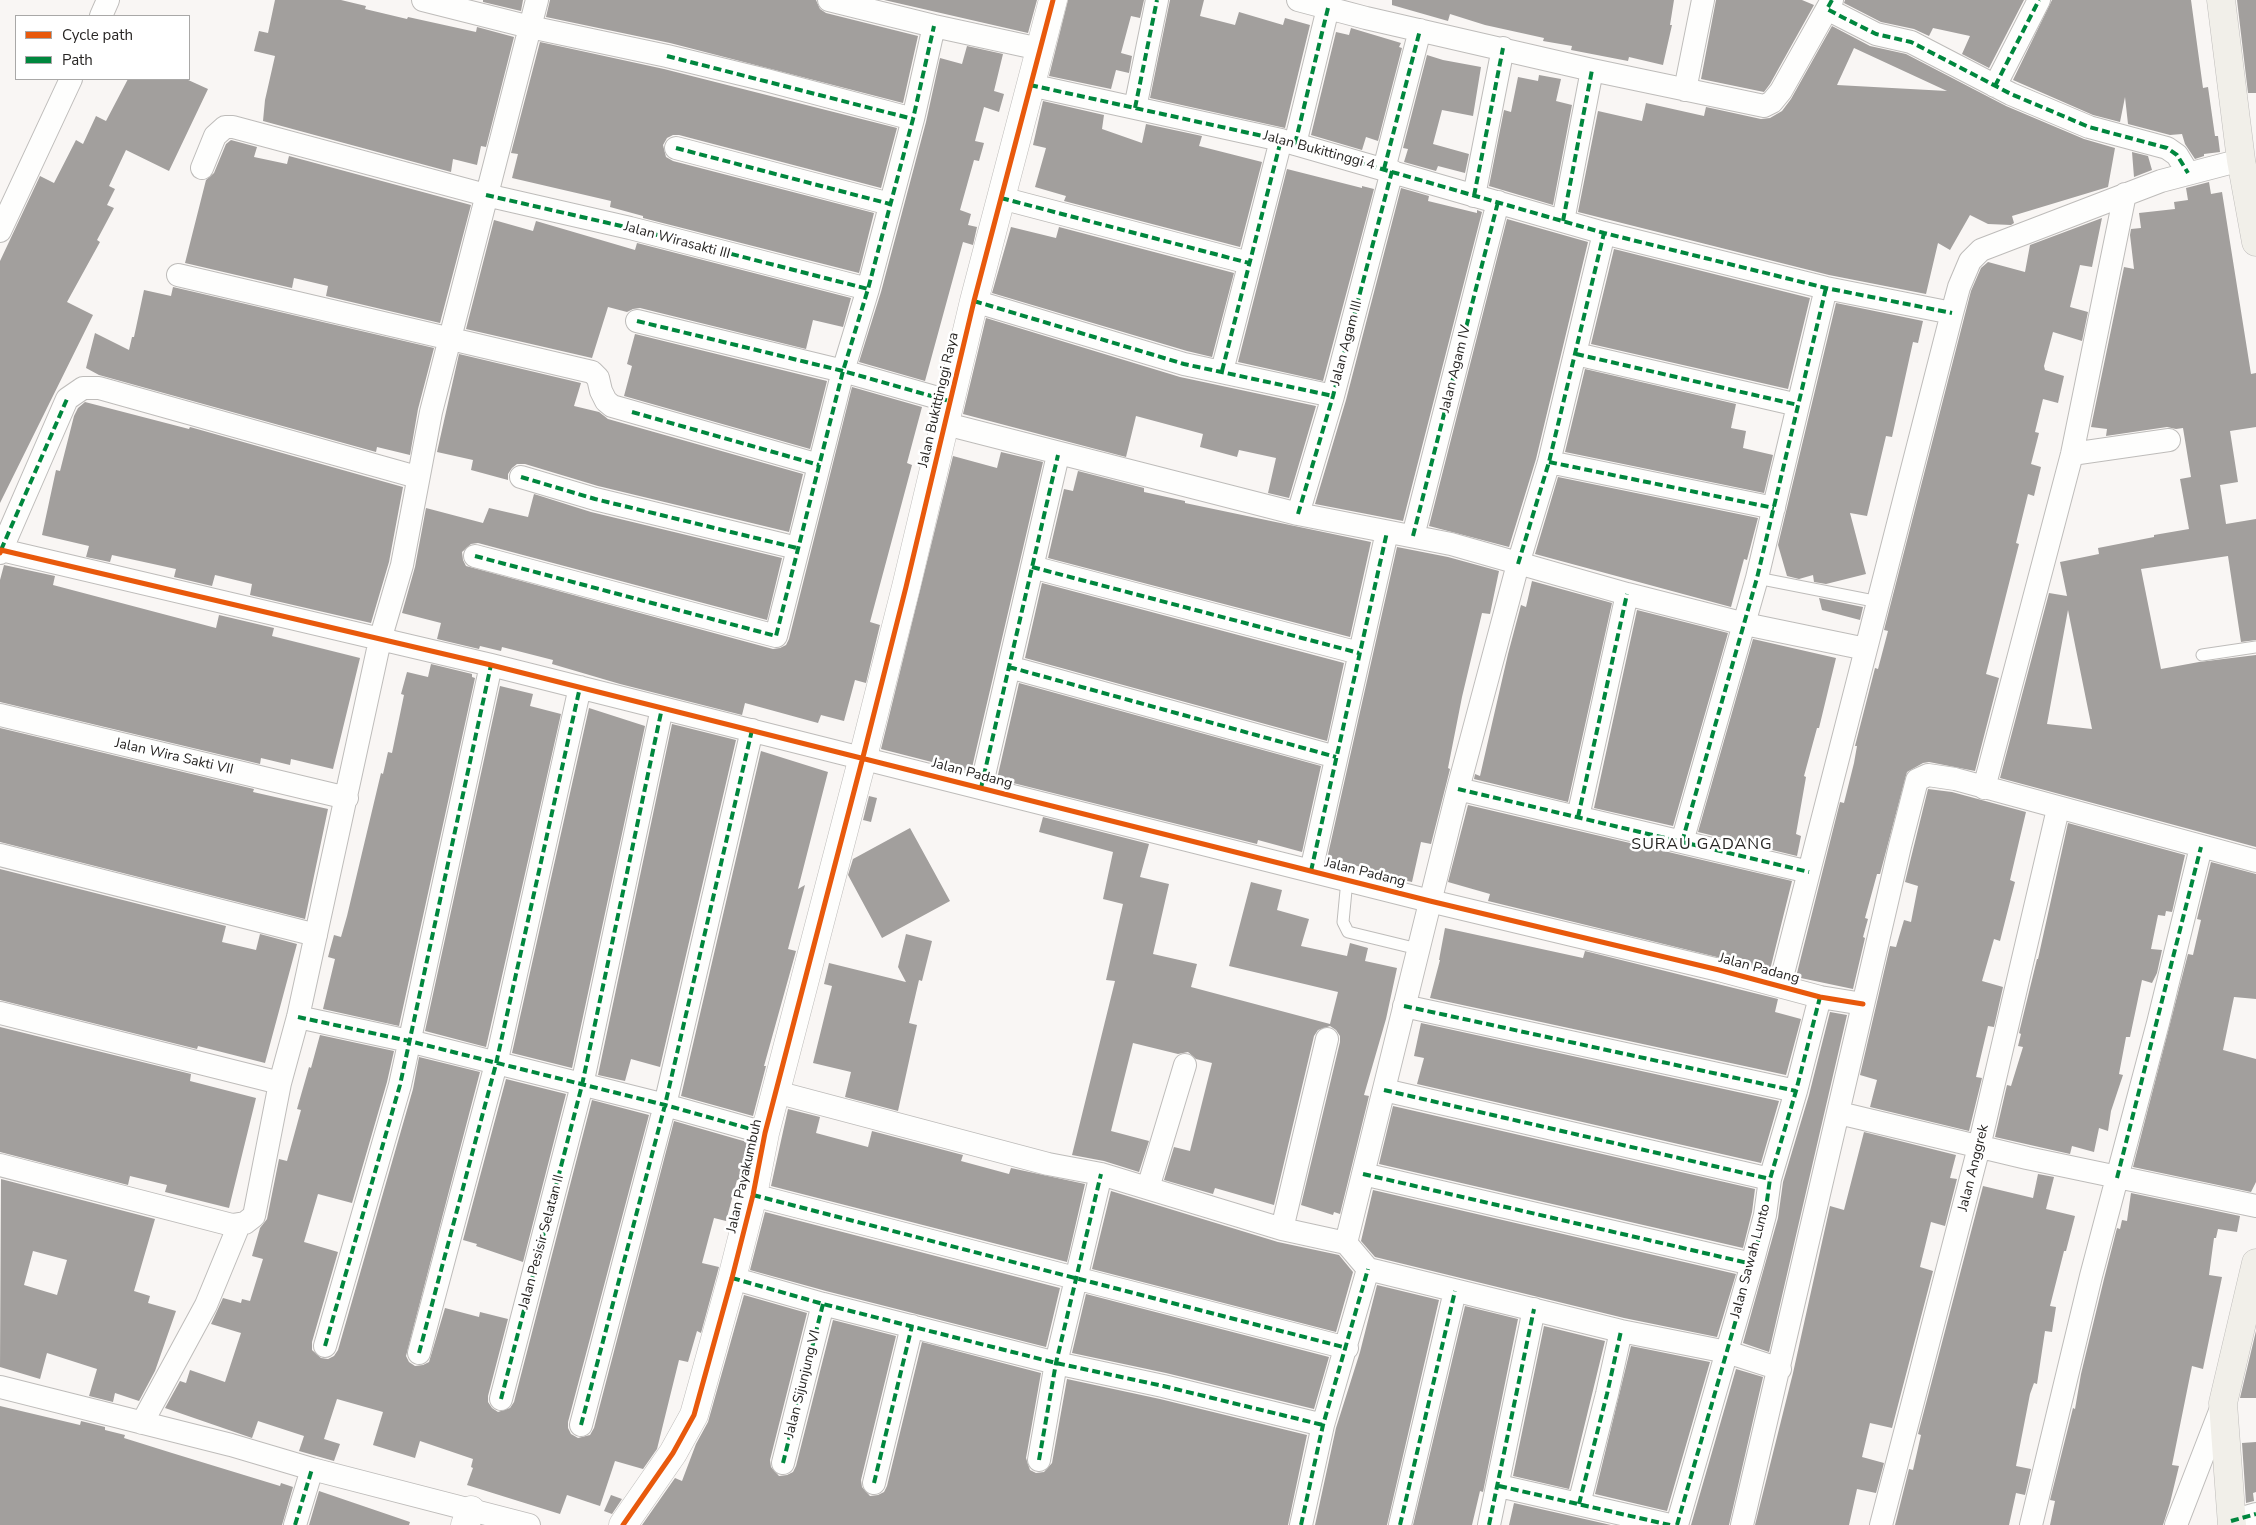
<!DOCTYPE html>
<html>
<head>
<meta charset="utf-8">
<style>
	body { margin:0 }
	#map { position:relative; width:2256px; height:1525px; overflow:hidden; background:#f9f6f4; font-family:"Nunito Sans",sans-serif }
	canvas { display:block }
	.legend { position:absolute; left:15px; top:15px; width:175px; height:65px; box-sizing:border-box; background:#fff; border:1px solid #a9a8a7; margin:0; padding:6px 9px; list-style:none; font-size:15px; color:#272523 }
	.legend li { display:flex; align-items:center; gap:10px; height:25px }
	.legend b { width:25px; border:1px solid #a9a8a7 }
</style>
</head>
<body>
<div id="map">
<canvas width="2256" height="1525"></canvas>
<ul class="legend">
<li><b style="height:6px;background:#e8590c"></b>Cycle path</li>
<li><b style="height:6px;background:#00873e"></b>Path</li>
</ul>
</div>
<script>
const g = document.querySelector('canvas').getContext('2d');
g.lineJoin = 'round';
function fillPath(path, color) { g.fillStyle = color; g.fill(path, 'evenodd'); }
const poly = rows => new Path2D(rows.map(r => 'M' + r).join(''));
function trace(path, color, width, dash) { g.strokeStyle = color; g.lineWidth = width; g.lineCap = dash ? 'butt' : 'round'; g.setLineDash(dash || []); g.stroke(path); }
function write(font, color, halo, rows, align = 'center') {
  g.font = font + ' "Nunito Sans",sans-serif'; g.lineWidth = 5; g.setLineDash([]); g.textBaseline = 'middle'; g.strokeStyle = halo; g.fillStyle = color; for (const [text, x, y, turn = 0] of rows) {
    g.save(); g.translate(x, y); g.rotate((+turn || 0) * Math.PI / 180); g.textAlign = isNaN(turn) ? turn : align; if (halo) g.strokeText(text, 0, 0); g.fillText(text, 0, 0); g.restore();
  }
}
const building = poly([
	[275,0,341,0,366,6,365,9,407,19,408,17,476,32,477,27,514,37,486,147,481,146,477,165,453,159,451,172,263,121,265,100,275,56,254,51,259,31,268,33],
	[483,0,523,0,521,11,483,2],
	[550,0,816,0,820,9,826,13,918,36,903,103,670,43,546,17],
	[884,0,1037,0,1028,33],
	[1068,0,1144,0,1140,18,1131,16,1121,53,1132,56,1129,73,1116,70,1111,89,1049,76],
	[1170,0,1204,0,1200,16,1235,25,1239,12,1283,25,1285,18,1310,25,1285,128,1150,98],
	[1392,0,1674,0,1670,25,1672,25,1663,65,1629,57,1628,61,1571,50,1572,46,1543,41,1544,38,1485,25,1450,14,1448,21,1392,5],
	[1716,0,1802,0,1814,5,1770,84,1764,92,1701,79],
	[1845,0,2024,0,1989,68,1962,54,1970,36,1933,28,1929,36,1914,29,1881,22,1844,3],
	[2052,0,2191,0,2203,88,2208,87,2215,136,2218,136,2220,152,2204,154,2204,156,2195,159,2185,144,2182,134,2170,135,2128,124,2125,97,2120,122,2093,115,2013,80],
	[2237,0,2256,0,2256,93,2248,93],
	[1832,26,1870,46,1906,54,2006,106,2084,139,2115,148,2108,187,2012,216,2014,223,2011,225,1988,224,1970,215,1950,250,1938,243,1926,294,1829,275,1578,212,1598,111,1642,121,1646,103,1704,116,1706,107,1761,119,1770,118,1782,111,1791,99],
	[1854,48,1947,91,1837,85],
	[1351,28,1401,43,1399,47,1402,48,1378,141,1366,137,1362,150,1311,135,1336,32,1349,35],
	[540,42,664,69,897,128,881,188,679,135,673,135,667,138,663,145,666,157,673,161,874,213,859,273,643,218,643,216,610,207,611,201,512,178,518,154,511,153],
	[967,46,1003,54,994,91,1004,94,999,112,984,107,975,141,984,143,979,161,974,160,960,210,971,214,968,225,977,227,973,245,963,242,925,381,859,362,881,292,926,122,940,58,962,64],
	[1427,55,1443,60,1481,67,1473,116,1442,110,1433,144,1469,154,1465,173,1438,166,1436,171,1404,162,1408,149,1403,148],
	[1539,75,1561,79,1556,101,1572,105,1553,205,1489,186,1504,110,1511,112,1518,77,1538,81],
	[128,79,186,79,208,89,169,171,126,150,109,186,115,189,107,205,114,208,97,240,100,242,67,302,93,315,0,503,0,261,40,176,54,183,76,140,83,144,96,116,106,121],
	[1043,101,1104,115,1102,129,1142,143,1146,124,1202,136,1199,146,1262,162,1240,247,1064,201,1066,196,1035,187,1046,148,1033,145],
	[231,140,257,147,254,157,287,164,289,156,471,205,440,323,326,296,328,286,294,278,292,288,185,263,206,180,214,173,226,144],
	[2132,152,2148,156,2152,170,2134,177],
	[1287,169,1362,188,1362,186,1374,189,1323,381,1238,362],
	[2209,182,2211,194,2222,192,2251,374,2256,373,2256,427,2230,431,2238,482,2220,485,2226,524,2256,519,2256,640,2241,642,2228,556,2141,569,2161,669,2199,662,2256,655,2256,847,2000,778,2049,593,2067,596,2060,562,2099,554,2098,548,2154,537,2154,535,2189,529,2180,479,2191,477,2183,428,2176,429,2167,427,2106,436,2107,429,2091,427,2124,267,2134,269,2130,235,2131,229,2141,228,2139,213,2175,209,2174,202,2188,200,2186,188],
	[2068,610,2092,729,2047,724],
	[1401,188,1429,196,1428,201,1477,213,1477,210,1482,212,1403,521,1315,504,1346,400],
	[2102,218,2092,267,2080,265,2070,307,2088,312,2082,341,2053,332,2044,366,2045,370,2064,376,2058,403,2043,399,2035,432,2039,433,2031,464,2041,467,2034,496,2028,494,2016,543,2019,544,1986,674,1999,678,1975,771,1929,762,1923,763,1907,772,1880,874,1877,874,1865,918,1868,919,1863,937,1865,938,1853,989,1796,977,1840,802,1844,803,1854,763,1857,746,1855,746,1875,668,1878,669,1888,631,1884,630,1971,291,1981,268,1988,262,2025,272,2030,245],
	[1507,219,1588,242,1536,459,1509,547,1429,526],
	[494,220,533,231,536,221,635,250,637,243,851,298,843,327,813,320,806,349,640,308,633,309,627,312,608,307,592,358,466,329],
	[1011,227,1056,238,1059,227,1234,273,1212,357,1187,351,992,293],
	[1614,249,1810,298,1788,389,1591,344],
	[173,287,434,348,418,409,410,455,377,447,376,452,99,375,86,368,95,333,129,350,132,337,134,337,144,290,171,296],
	[1836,303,1923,321,1918,343,1913,342,1892,437,1886,436,1867,516,1850,513,1866,574,1826,584,1814,582,1813,575,1799,579,1787,576,1778,545],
	[986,318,1180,377,1316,406,1289,498,1268,493,1276,458,1239,450,1237,457,1200,447,1203,434,1136,416,1126,457,963,414],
	[635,334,827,381,810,449,624,396,632,366,627,364],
	[459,354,581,383,574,406,599,412,608,419,803,474,789,532,598,486,525,464,517,464,512,468,508,474,508,480,471,470,473,460,437,452],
	[1585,369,1736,404,1731,428,1746,431,1743,448,1773,455,1764,493,1565,452],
	[852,387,922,407,907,463,912,465,870,622,880,625,866,683,855,680,844,721,821,715,818,723,745,703,742,715,620,684,552,664,553,660,502,647,501,651,480,646,479,649,437,639,441,623,402,613,415,567,426,508,483,523,489,508,528,517,534,494,591,512,782,558,767,620,478,543,471,544,462,552,463,560,466,566,773,649,780,648,786,645,789,639],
	[85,402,189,429,190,427,403,487,389,562,371,623,250,595,252,584,215,575,212,586,174,577,176,569,112,555,110,562,86,557,89,546,42,535,56,470,60,471,74,416,78,408],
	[1001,452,1043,462,971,772,881,749,953,456,997,468],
	[1078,471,1144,488,1144,492,1185,501,1185,503,1371,542,1350,637,1048,558,1064,489,1073,491],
	[1558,477,1758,518,1747,560,1744,559,1731,607,1535,554],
	[1397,547,1448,557,1499,571,1490,614,1482,613,1462,697,1448,768,1450,769,1431,844,1421,842,1412,882,1373,873,1374,870,1327,859],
	[4,565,55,576,53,585,216,628,219,615,274,628,272,636,360,658,333,769,291,759,290,765,261,758,260,764,0,702,0,580],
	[1532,581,1612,603,1568,802,1474,779,1475,774,1480,776,1508,654,1521,605,1526,607],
	[1042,583,1344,663,1327,741,1025,658],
	[1819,598,1863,607,1860,620,1822,610],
	[1637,610,1728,633,1673,826,1594,808],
	[1753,639,1836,658,1819,728,1817,728,1804,776,1806,777,1796,834,1801,836,1797,856,1698,832],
	[431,664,472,674,472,677,475,678,399,1026,323,1009,335,959,328,957,334,935,341,937,347,916,381,773,383,774,388,752,392,753,404,695,401,694,407,672,428,677],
	[1019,683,1321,766,1302,852,1258,840,1257,844,997,779],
	[500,686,533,694,530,706,561,714,486,1047,425,1031],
	[589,708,645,726,572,1068,512,1053],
	[672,724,736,740,660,1067,631,1059,625,1081,598,1075],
	[0,728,254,789,253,792,328,809,305,919,0,842],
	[761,751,828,772,798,889,805,885,788,949,796,951,764,1066,766,1066,753,1116,681,1096],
	[1928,789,1952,792,2026,812,2010,880,2015,882,2000,941,1994,939,1982,981,2003,987,1994,1027,1988,1026,1976,1077,1982,1078,1969,1131,1870,1107,1877,1080,1860,1075,1890,946,1896,947,1904,920,1911,922,1918,886,1905,882],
	[869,796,877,798,871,822,863,820],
	[1468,805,1792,881,1770,970,1488,901,1490,894,1448,882],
	[1043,817,1149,844,1140,877,1169,884,1153,954,1197,964,1191,987,1330,1024,1338,992,1229,966,1251,882,1282,890,1277,910,1309,919,1301,946,1347,956,1350,943,1368,948,1365,961,1397,968,1386,1019,1364,1095,1369,1096,1340,1214,1334,1212,1333,1215,1301,1205,1340,1042,1340,1036,1336,1030,1330,1026,1318,1030,1314,1036,1274,1205,1215,1188,1213,1194,1164,1180,1174,1147,1190,1151,1212,1063,1196,1059,1188,1052,1178,1054,1133,1043,1111,1131,1149,1141,1139,1172,1104,1161,1072,1155,1115,981,1106,980,1123,904,1103,899,1113,852,1039,832],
	[2068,823,2185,855,2172,912,2166,911,2165,916,2158,915,2151,949,2162,950,2157,973,2152,983,2142,980,2130,1037,2126,1037,2119,1074,2123,1075,2111,1111,2108,1131,2099,1128,2094,1152,2072,1146,2070,1154,1995,1137,2007,1085,2011,1086,2023,1047,2018,1046,2021,1034,2019,1033,2037,959,2038,959],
	[910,828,950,901,882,938,848,875,853,859],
	[2211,862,2256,874,2256,999,2234,997,2223,1050,2256,1059,2256,1182,2251,1192,2133,1167,2188,954,2193,955,2201,920,2197,919],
	[0,869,226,926,222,942,256,950,260,934,297,944,265,1063,198,1046,197,1049,0,1000],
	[1445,928,1583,958,1585,951,1778,999,1775,1012,1801,1019,1786,1075,1430,998,1440,960,1439,960],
	[906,934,932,941,922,981,919,980,909,1023,917,1025,898,1111,845,1097,851,1072,813,1063,832,986,824,984,829,963,906,982,898,967],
	[1830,1012,1847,1015,1769,1352,1743,1343,1778,1218,1783,1182,1809,1095],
	[1421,1023,1779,1101,1761,1163,1417,1084,1424,1058,1414,1056],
	[0,1027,191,1074,190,1081,256,1098,229,1208,165,1192,167,1185,130,1176,128,1185,0,1152],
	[320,1035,394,1051,387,1082,352,1203,318,1194,304,1242,338,1252,312,1342,312,1350,321,1358,328,1359,334,1356,338,1350,413,1089,419,1057,480,1072,406,1356,409,1362,415,1366,423,1365,429,1362,445,1308,479,1317,480,1312,508,1319,488,1396,488,1402,492,1408,498,1412,510,1408,514,1402,592,1100,649,1115,568,1422,568,1428,571,1434,578,1438,590,1435,594,1428,674,1121,747,1142,740,1181,737,1180,726,1221,714,1218,702,1263,719,1267,701,1333,697,1331,688,1362,679,1360,657,1449,643,1469,615,1461,600,1506,567,1495,560,1514,467,1485,473,1468,471,1467,473,1459,420,1441,415,1458,373,1445,383,1412,337,1399,324,1439,340,1444,334,1461,299,1451,304,1436,258,1421,252,1438,165,1408,180,1381,186,1383,190,1370,225,1382,241,1333,211,1324,223,1298,241,1303,242,1299,250,1301,263,1259,252,1256,260,1228,267,1219,279,1159,287,1161,301,1110,297,1109,309,1067,311,1068],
	[506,1079,566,1094,523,1262,476,1246,477,1244,463,1240],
	[1393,1106,1755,1189,1752,1212,1743,1248,1379,1164],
	[788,1109,820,1117,816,1133,868,1147,872,1131,963,1155,961,1161,1009,1174,1011,1168,1085,1184,1067,1262,771,1186],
	[1864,1132,1956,1155,1950,1178,1957,1179,1945,1226,1931,1222,1920,1267,1933,1271,1892,1428,1870,1423,1862,1457,1884,1463,1876,1493,1857,1489,1849,1525,1755,1525,1793,1373,1830,1206,1844,1210],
	[2038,1174,2054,1177,2046,1209,2075,1216,2066,1251,2064,1251,2050,1306,2056,1307,2052,1332,2045,1331,2037,1384,2034,1383,2030,1394,2016,1466,2031,1469,2025,1495,2016,1493,2009,1525,1895,1525,1909,1469,1913,1470,1921,1435,1918,1434,1983,1186,2033,1198],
	[1,1179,155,1219,134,1291,150,1296,148,1303,176,1311,155,1371,139,1401,115,1393,113,1402,89,1396,97,1369,47,1353,40,1379,0,1367],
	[33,1251,67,1260,57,1295,24,1285],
	[1373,1190,1736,1274,1717,1337,1624,1318,1375,1257,1361,1241],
	[1111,1191,1278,1242,1339,1255,1353,1272,1336,1332,1092,1269],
	[2131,1193,2240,1216,2237,1232,2218,1229,2216,1238,2214,1238,2209,1275,2222,1277,2203,1369,2192,1366,2172,1465,2179,1466,2170,1503,2163,1525,2050,1525,2055,1501,2050,1500,2073,1408,2075,1409,2081,1374,2104,1279,2117,1228,2120,1229,2122,1220,2127,1221],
	[765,1212,1060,1288,1046,1347,826,1291,750,1270],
	[1377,1285,1439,1300,1387,1525,1315,1525,1336,1428,1360,1352],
	[1086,1294,1329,1357,1314,1409,1166,1373,1072,1353],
	[744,1295,807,1313,770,1460,771,1467,779,1476,787,1475,793,1472,796,1466,833,1320,896,1336,861,1480,862,1487,870,1496,878,1495,884,1492,887,1486,922,1342,1041,1373,1026,1458,1030,1470,1036,1473,1044,1472,1052,1463,1067,1379,1160,1399,1307,1435,1288,1525,642,1525,675,1478,682,1481,696,1444,708,1422],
	[1465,1306,1518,1319,1483,1492,1480,1491,1472,1525,1413,1525],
	[1544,1326,1605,1341,1569,1489,1513,1476],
	[2256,1331,2256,1398,2240,1398],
	[1631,1346,1710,1362,1667,1511,1595,1494],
	[1736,1369,1763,1377,1729,1525,1691,1525],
	[0,1406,80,1425,81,1421,105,1427,105,1430,125,1435,124,1438,172,1453,280,1486,281,1483,293,1487,282,1525,0,1525],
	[2256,1442,2256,1492,2253,1493,2254,1501,2246,1503,2242,1443],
	[319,1491,410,1522,409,1525,309,1525],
	[611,1495,622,1499,612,1514,604,1511],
	[1514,1503,1611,1525,1509,1525]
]);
const service = poly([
	[1757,578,1879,602],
	[2202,655,2256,647],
	[1347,880,1343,922,1348,932,1418,949]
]);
const minor = poly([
	[423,0,530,27,667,56,766,80,913,119],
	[829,0,934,26,1040,49],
	[1298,0,1366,18,1592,70,1764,106,1772,102,1781,91,1832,0],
	[1827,9,1876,34,1911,42,2011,94,2089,127,2167,148,2177,155,2188,173],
	[101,16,108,0],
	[1030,85,1281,140,1604,233,1826,288,1952,313],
	[1995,86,2039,0],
	[1685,90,1703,0],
	[1135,108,1157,0],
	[1295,144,1328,8],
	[676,148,890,204],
	[202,168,215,136,225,127,233,127,486,195,630,228,868,289],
	[1384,169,1420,30],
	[1474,196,1503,48],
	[1001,198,1249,263],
	[1563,221,1592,70],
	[0,231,71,79],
	[178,275,592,372,598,378,601,391,606,401,612,406,819,465],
	[974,301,1184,364,1333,396],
	[637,321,843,371,949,401],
	[1576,354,1798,405],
	[1222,371,1281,140],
	[946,424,1298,514,1451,544,1627,594,1745,624,1866,649],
	[2072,454,2169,440],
	[1549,462,1774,508],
	[521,477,595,499,797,548],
	[1298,514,1333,396,1392,171],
	[1413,536,1498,202],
	[1,550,491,665,1430,901,1719,970,1820,997,1863,1004],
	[0,553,67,399,83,388,99,388,417,477],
	[475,556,776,636,843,371,868,289,913,119,934,26],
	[1032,567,1359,653],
	[1009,667,1336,757],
	[0,715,347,798],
	[981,788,1058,455],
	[1984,788,2072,454,2125,194],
	[1458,789,1809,872],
	[1578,817,1627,594],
	[1682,842,1757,578,1826,288],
	[0,855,316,935],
	[1311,871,1387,532],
	[1780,985,1952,313,1959,287,1970,261,1981,250,2161,181,2241,160],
	[1404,1006,1796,1091],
	[0,1013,280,1083],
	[298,1017,409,1041,665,1105,765,1133],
	[1384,1090,1770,1179],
	[776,1092,1048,1164,1101,1174,1282,1229,1346,1243,1368,1269,1621,1331,1727,1352,1780,1369],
	[1839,1113,2027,1158,2256,1206],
	[0,1165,232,1225,245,1223,254,1216,280,1083,298,1017,380,640,402,565,431,412,537,0],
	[1363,1174,1752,1264],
	[1148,1188,1185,1065],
	[753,1195,1347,1348],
	[1282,1229,1327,1039],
	[1346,1243,1458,789,1518,564,1549,462,1604,233],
	[732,1278,823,1304,1056,1363,1163,1386,1323,1425],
	[325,1346,400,1085,491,665],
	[419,1353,496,1064,580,687],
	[0,1387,231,1445,312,1469,529,1525],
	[501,1399,582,1085,662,708],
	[142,1423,206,1305,239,1225],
	[581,1425,665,1105,752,730],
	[1039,1460,1056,1363,1101,1174],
	[783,1463,823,1304],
	[874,1483,912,1326],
	[1499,1486,1670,1525],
	[1579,1504,1607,1394,1621,1331],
	[2231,1521,2256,1514],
	[295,1525,312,1469],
	[1301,1525,1323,1425,1368,1269],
	[1400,1525,1455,1291],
	[1489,1525,1534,1309],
	[1677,1525,1752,1264,1765,1215,1770,1179,1796,1091,1820,997],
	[1742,1525,1900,846,1917,780,1928,775,1955,779,2256,861],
	[1881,1525,1979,1147,2058,809],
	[2031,1525,2091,1276,2158,1023,2201,847],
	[2176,1525,2222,1406]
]);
const tertiary = poly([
	[465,1525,471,1510],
	[623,1525,673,1453,694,1415,732,1278,753,1195,765,1133,863,757,906,587,974,301,1053,0]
]);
const secondary = poly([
	[2221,0,2241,160,2256,242],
	[2232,1525,2223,1403,2256,1263]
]);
const quiet = poly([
	[1832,0,1827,9,1844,18,1876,34,1911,42,2011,94,2089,127,2167,148,2177,155,2188,173],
	[667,56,913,119],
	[1030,85,1281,140,1604,233,1826,288,1952,313],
	[1995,86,2039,0],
	[1135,108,1157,0],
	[1295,144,1328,8],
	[676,148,890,204],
	[1384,169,1420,30],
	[486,195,630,228,868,289],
	[1474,196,1503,48],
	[1001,198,1249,263],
	[1563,221,1592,70],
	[974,301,1184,364,1333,396],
	[637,321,843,371,949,401],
	[1576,354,1798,405],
	[1222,371,1281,140],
	[632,412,819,465],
	[1549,462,1774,508],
	[521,477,595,499,797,548],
	[1298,514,1333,396,1392,171],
	[1413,536,1498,202],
	[1,550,67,399],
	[475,556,776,636,843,371,868,289,913,119,934,26],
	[1518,564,1549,462,1604,233],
	[1032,567,1359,653],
	[1009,667,1336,757],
	[981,788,1058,455],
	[1458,789,1809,872],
	[1578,817,1627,594],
	[1682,842,1757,578,1826,288],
	[1311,871,1387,532],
	[1404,1006,1796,1091],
	[298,1017,409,1041,665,1105,765,1133],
	[1384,1090,1770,1179],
	[1363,1174,1752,1264],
	[2117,1178,2201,847],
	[753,1195,1347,1348],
	[732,1278,823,1304,1056,1363,1163,1386,1323,1425],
	[325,1346,400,1085,491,665],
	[419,1353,496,1064,580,687],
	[501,1399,582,1085,662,708],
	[581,1425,665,1105,752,730],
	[1039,1460,1056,1363,1101,1174],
	[783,1463,823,1304],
	[874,1483,912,1326],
	[1499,1486,1670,1525],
	[1579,1504,1607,1394,1621,1331],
	[2231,1521,2256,1514],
	[295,1525,312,1469],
	[1301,1525,1323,1425,1368,1269],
	[1400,1525,1455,1291],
	[1489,1525,1534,1309],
	[1677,1525,1752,1264,1765,1215,1770,1179,1796,1091,1820,997]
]);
const cycleway = poly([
	[0,553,1,550,491,665,1430,901,1719,970,1820,997,1863,1004],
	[623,1525,673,1453,694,1415,732,1278,753,1195,765,1133,863,757,906,587,974,301,1053,0]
]);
const streetNames = [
	["Jalan Bukittinggi 4",1319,151,15],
	["Jalan Wirasakti III",677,241,15],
	["Jalan Agam III",1347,343,-75],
	["Jalan Agam IV",1456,369,-76],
	["Jalan Bukittinggi Raya",939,400,-77],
	["Jalan Wira Sakti VII",174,757,13],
	["Jalan Padang",972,774,15],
	["Jalan Padang",1365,873,14],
	["Jalan Padang",1759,969,15],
	["Jalan Anggrek",1974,1168,-76],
	["Jalan Payakumbuh",745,1176,-77],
	["Jalan Pesisir Selatan II",542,1242,-75],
	["Jalan Sawah Lunto",1751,1261,-75],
	["Jalan Sijunjung VI",803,1384,-76]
];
const quarterNames = [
	["SURAU GADANG",1702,845]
];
fillPath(building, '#a29f9d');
trace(service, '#bebcba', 13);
trace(minor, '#bebcba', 24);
trace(tertiary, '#bebcba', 29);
trace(secondary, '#bebcba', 29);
trace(service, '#fefefd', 11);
trace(minor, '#fefefd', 22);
trace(tertiary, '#fefefd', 28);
trace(secondary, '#f1efe9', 28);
trace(quiet, '#00873e', 4, [8, 4]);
trace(cycleway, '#e8590c', 5);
write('14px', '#272523', '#fff', streetNames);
g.letterSpacing = '1px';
write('16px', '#272523', '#fff', quarterNames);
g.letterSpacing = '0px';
</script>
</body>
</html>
